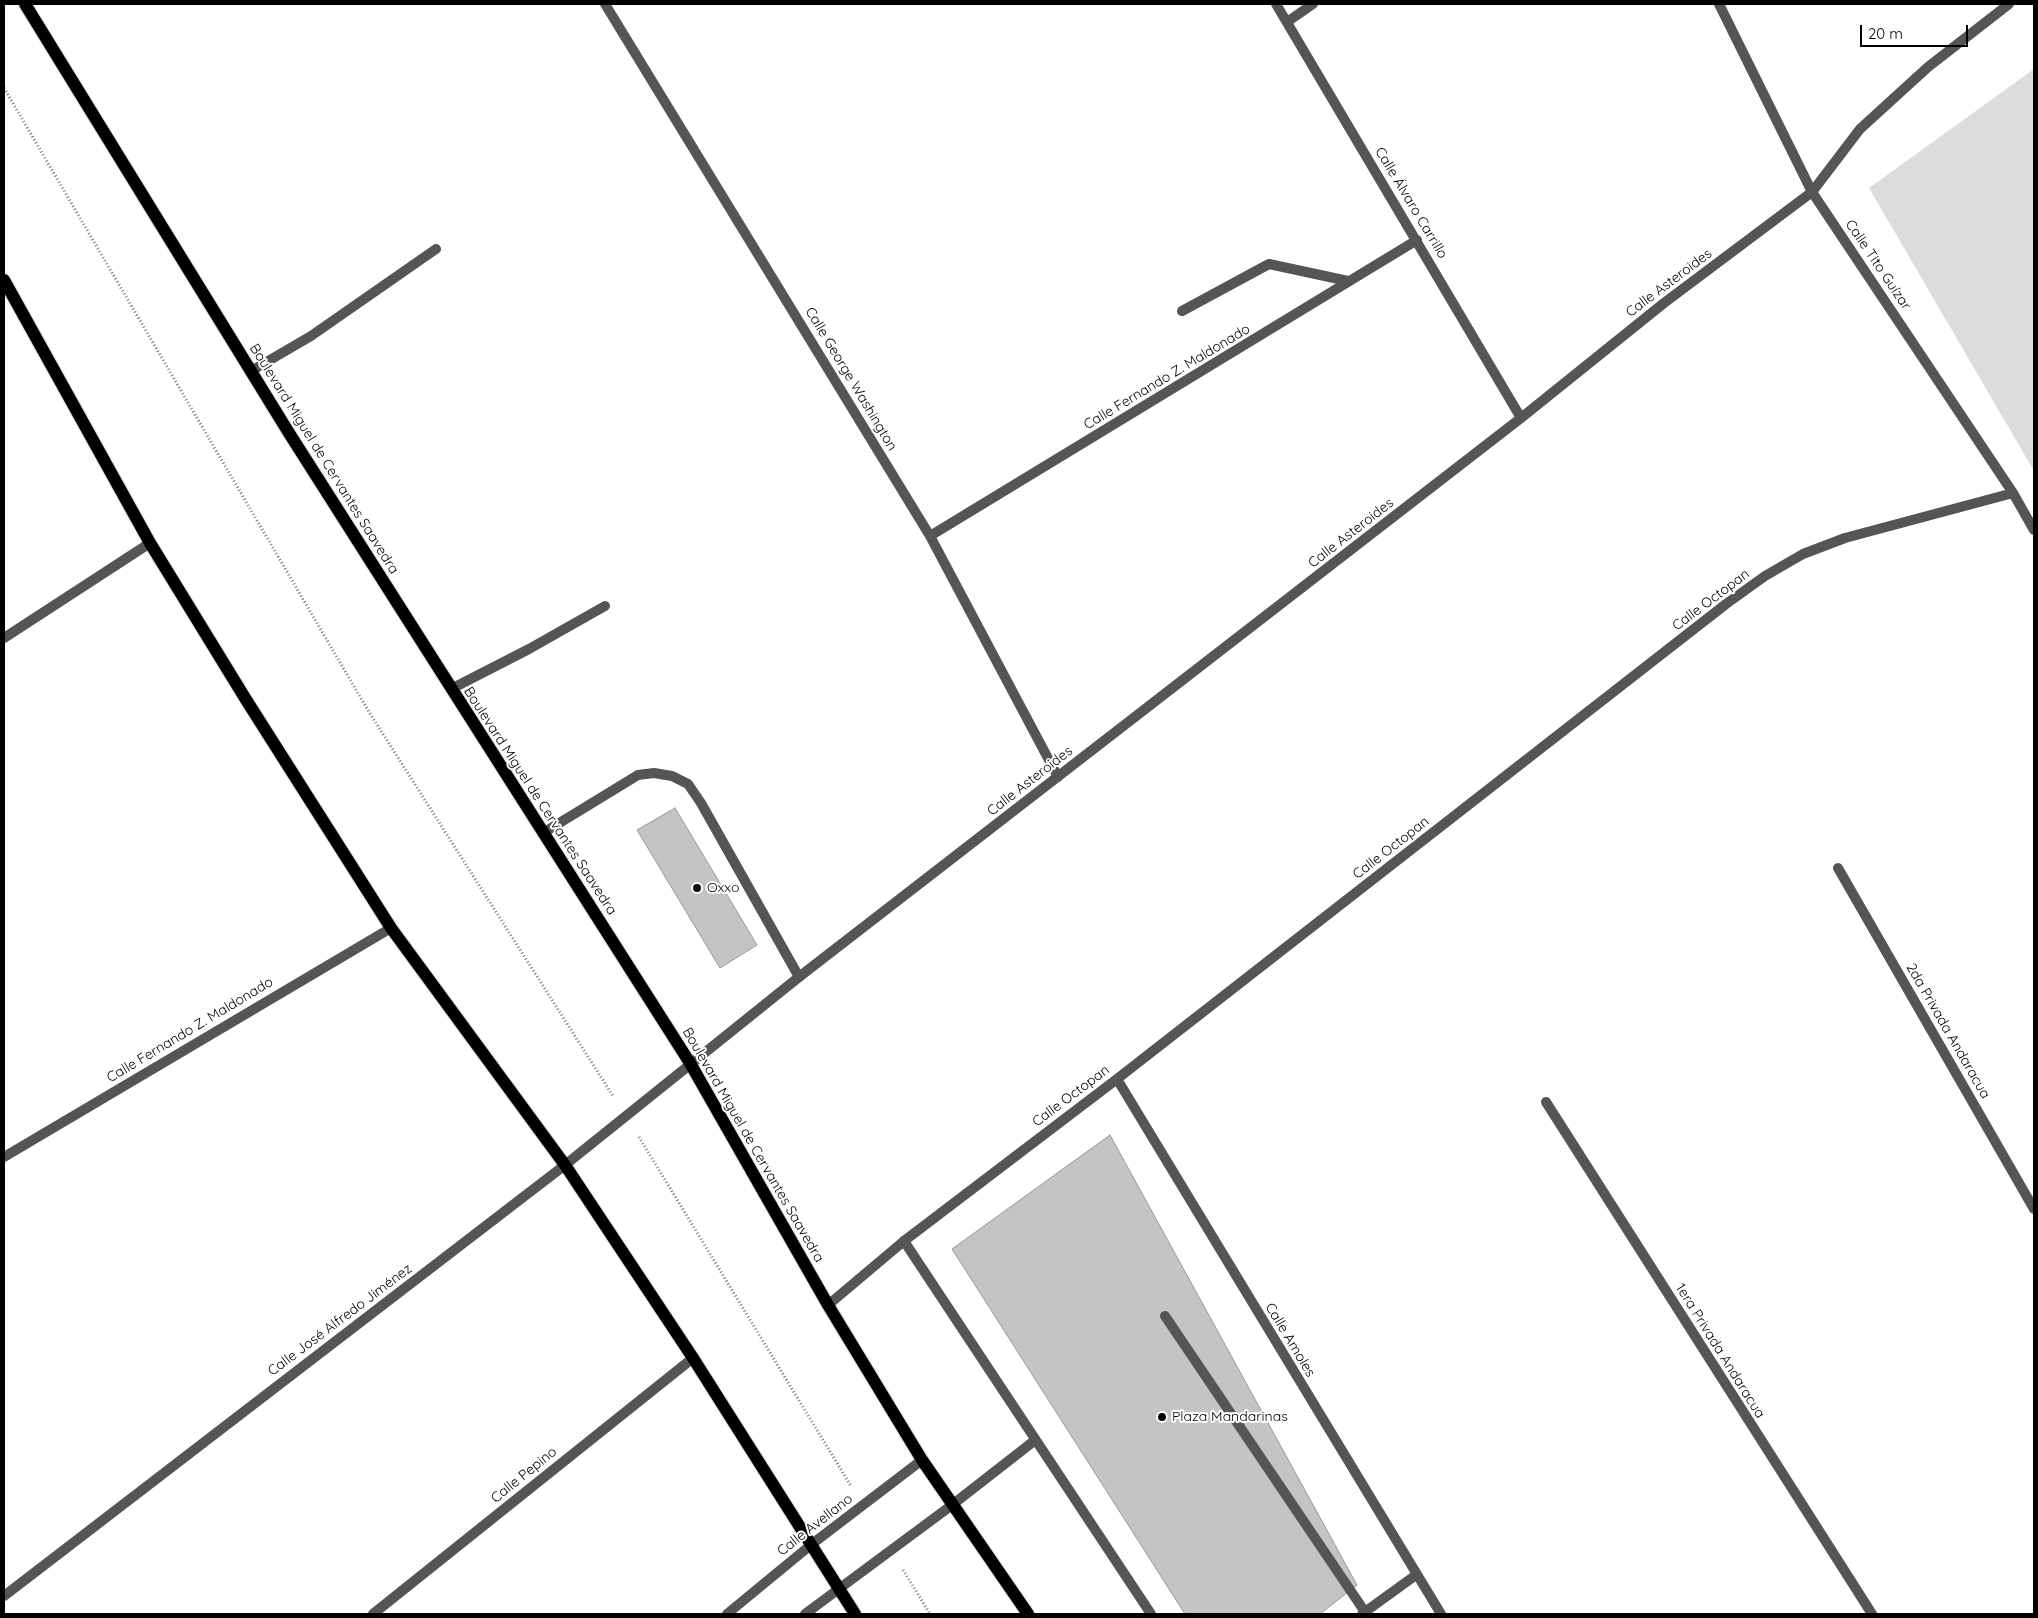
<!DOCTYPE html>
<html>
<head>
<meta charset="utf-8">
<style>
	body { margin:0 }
	#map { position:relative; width:2038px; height:1618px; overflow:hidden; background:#fff; font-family:Quicksand,sans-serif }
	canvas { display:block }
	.frame { position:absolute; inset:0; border:5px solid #000; pointer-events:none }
	.scale { position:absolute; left:1860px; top:25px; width:108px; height:22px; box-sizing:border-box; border:2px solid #000; border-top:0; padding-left:6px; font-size:15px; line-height:18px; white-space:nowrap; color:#000; -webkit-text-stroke:4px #fff; paint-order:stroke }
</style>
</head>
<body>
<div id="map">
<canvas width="2038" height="1618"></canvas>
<div class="frame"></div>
<div class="scale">20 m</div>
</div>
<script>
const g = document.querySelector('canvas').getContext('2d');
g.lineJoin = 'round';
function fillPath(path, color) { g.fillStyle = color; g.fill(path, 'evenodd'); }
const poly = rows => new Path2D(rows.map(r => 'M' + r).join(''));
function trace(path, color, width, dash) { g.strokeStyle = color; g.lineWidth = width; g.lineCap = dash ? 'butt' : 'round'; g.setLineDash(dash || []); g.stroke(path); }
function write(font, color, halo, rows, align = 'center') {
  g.font = font + ' Quicksand,sans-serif'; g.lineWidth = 4; g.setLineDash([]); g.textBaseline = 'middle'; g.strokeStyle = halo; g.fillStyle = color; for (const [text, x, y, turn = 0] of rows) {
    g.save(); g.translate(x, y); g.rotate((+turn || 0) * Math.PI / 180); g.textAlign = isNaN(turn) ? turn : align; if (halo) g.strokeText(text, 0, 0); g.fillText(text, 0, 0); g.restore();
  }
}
const green = poly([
	[2034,69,2034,471,1869,188]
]);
const building = poly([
	[675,808,757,945,720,968,637,830,675,808],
	[1110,1135,1357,1585,1320,1614,1185,1614,952,1249,1110,1135]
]);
const path = poly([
	[4,88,369,712,613,1096],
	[639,1137,851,1486],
	[903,1570,930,1614]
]);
const lane = poly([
	[1182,311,1269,264,1348,281],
	[251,371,311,336,436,249],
	[451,689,529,649,605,606],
	[543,833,638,775,654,773,672,776,688,784,701,803,799,977],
	[904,1241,1151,1614],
	[1165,1316,1365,1612],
	[952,1505,1034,1441]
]);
const street = poly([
	[605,4,930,536,1058,777],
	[1276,4,1521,418],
	[1719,4,1812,192,2013,493,2034,530],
	[1287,22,1313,4],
	[930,536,1417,240],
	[4,638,150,543],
	[1838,868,2034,1209],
	[1117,1079,1441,1614],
	[1546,1102,1872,1614],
	[4,1157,391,928],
	[828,1305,904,1241,1117,1079,1726,604,1765,576,1803,554,1845,538,2013,493],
	[4,1596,565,1165,799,977,1521,418,1664,303,1812,192,1860,129,1928,67,2009,4],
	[373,1614,693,1358],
	[727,1614,812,1544,922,1460],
	[805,1614,952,1505],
	[1362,1614,1416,1575]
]);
const primary = poly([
	[25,4,289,433,690,1063,828,1305,922,1460,1028,1614],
	[4,280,150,543,245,698,391,928,565,1165,693,1358,855,1614]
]);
const markers = [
	[697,888,5,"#000"],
	[1162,1417,5,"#000"]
];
const streetNames = [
	["Calle Álvaro Carrillo",1411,203,59],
	["Calle Tito Guízar",1878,265,56],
	["Calle Asteroides",1669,283,-37],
	["Calle Fernando Z. Maldonado",1167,377,-31],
	["Calle George Washington",851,379,59],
	["Boulevard Miguel de Cervantes Saavedra",324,459,58],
	["Calle Asteroides",1351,533,-38],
	["Calle Octopan",1711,600,-37],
	["Calle Asteroides",1030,781,-38],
	["Boulevard Miguel de Cervantes Saavedra",540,801,57],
	["Calle Octopan",1391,848,-38],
	["Calle Fernando Z. Maldonado",190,1030,-31],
	["2da Privada Andaracua",1948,1031,60],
	["Calle Octopan",1071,1096,-37],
	["Boulevard Miguel de Cervantes Saavedra",753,1145,60],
	["Calle José Alfredo Jiménez",340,1320,-37],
	["Calle Amoles",1290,1340,59],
	["1era Privada Andaracua",1720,1351,58],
	["Calle Pepino",524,1475,-39],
	["Calle Avellano",815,1525,-38]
];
const poiNames = [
	["Oxxo",707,888],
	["Plaza Mandarinas",1172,1417]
];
fillPath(green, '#dcdcdc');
fillPath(building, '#c4c4c4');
trace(building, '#999', 1);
trace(primary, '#dbdbdb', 14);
trace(path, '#777', 3, [1, 2.5]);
trace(lane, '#555', 10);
trace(street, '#555', 10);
trace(primary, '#000', 12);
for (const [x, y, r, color] of markers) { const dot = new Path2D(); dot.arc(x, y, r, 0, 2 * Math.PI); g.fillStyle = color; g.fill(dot); trace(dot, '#fff', 2); }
write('14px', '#000', '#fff', streetNames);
write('14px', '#000', '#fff', poiNames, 'left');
</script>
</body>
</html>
